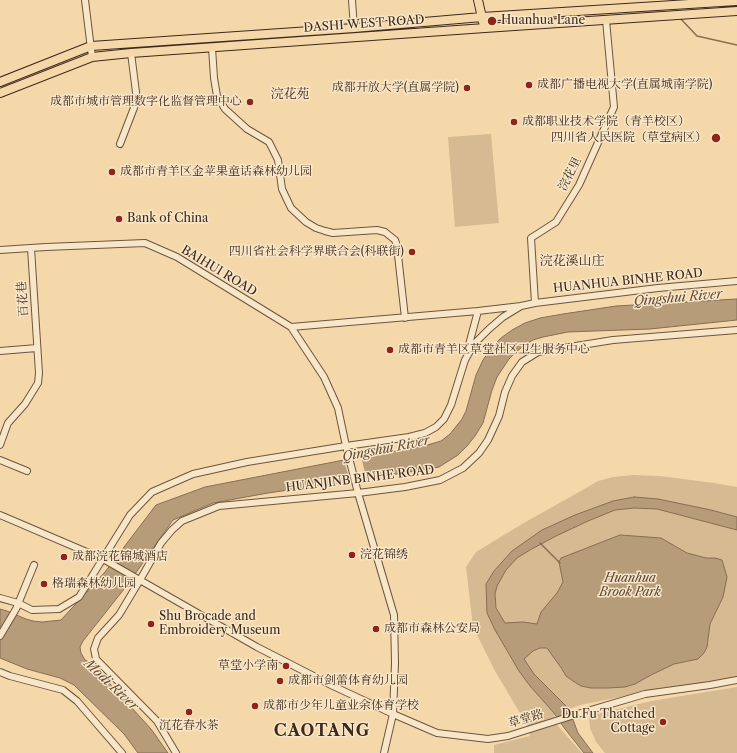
<!DOCTYPE html>
<html>
<head>
<meta charset="utf-8">
<style>
	body { margin:0 }
	canvas { display:block; background:#f5d8aa }
</style>
</head>
<body>
<canvas width="737" height="753"></canvas>
<script>
const g = document.querySelector('canvas').getContext('2d');
g.lineJoin = 'round';
function fillPath(path, color) { g.fillStyle = color; g.fill(path, 'evenodd'); }
const poly = rows => new Path2D(rows.map(r => 'M' + r).join(''));
function trace(path, color, width, dash) { g.strokeStyle = color; g.lineWidth = width; g.lineCap = dash ? 'butt' : 'round'; g.setLineDash(dash || []); g.stroke(path); }
function write(font, color, halo, rows, align = 'center') {
  g.font = font + ' "Libre Caslon Text","Noto Serif SC",serif'; g.lineWidth = 3; g.setLineDash([]); g.textBaseline = 'middle'; g.strokeStyle = halo; g.fillStyle = color; for (const [text, x, y, turn = 0] of rows) {
    g.save(); g.translate(x, y); g.rotate((+turn || 0) * Math.PI / 180); g.textAlign = isNaN(turn) ? turn : align; if (halo) g.strokeText(text, 0, 0); g.fillText(text, 0, 0); g.restore();
  }
}
const green = poly([
	[491,134,499,223,455,227,448,137],
	[632,475,660,476,714,483,737,487,737,677,640,693,580,705,554,715,558,726,582,753,494,753,494,745,530,736,527,725,495,671,473,627,466,567,476,552,522,524,579,492,598,481,613,477],
	[737,687,737,753,605,753,596,742,590,728,589,716,651,701]
]);
const water = poly([
	[737,299,737,320,650,329,568,332,543,337,533,340,525,345,517,351,509,359,497,377,492,390,483,423,475,436,467,446,458,455,439,467,379,477,268,493,213,503,173,520,128,584,83,641,80,647,81,653,85,660,91,663,151,729,168,753,138,753,124,734,74,685,60,678,27,669,0,658,0,609,7,611,26,619,33,621,42,622,61,620,105,572,156,505,205,487,344,460,424,446,441,441,450,434,462,419,466,411,476,375,483,360,492,347,501,338,512,330,525,323,540,318,563,314,616,306,737,299],
	[634,497,658,499,711,510,737,517,737,530,657,509,634,508,615,510,588,521,556,536,530,550,517,558,506,570,497,586,495,594,496,608,505,623,523,622,537,624,541,612,557,593,563,582,559,562,561,558,620,535,661,538,687,553,706,558,715,558,722,560,727,577,723,597,710,624,707,647,704,653,698,659,674,664,651,675,635,684,625,687,608,688,591,688,581,686,573,681,566,676,562,669,547,648,540,648,533,651,524,659,534,674,569,709,578,733,593,753,584,753,565,729,554,713,530,686,519,671,495,630,487,613,486,584,494,571,512,551,542,530,575,515,613,501,634,497]
]);
const pier = poly([
	[361,456,367,481,351,483,343,459]
]);
const stream = poly([
	[680,18,697,36,737,45],
	[540,543,560,563]
]);
const minor = poly([
	[85,0,92,57],
	[352,0,354,28],
	[212,48,214,78,217,96,225,109,247,129,269,142,278,160,282,189,291,208,306,222,316,228,325,231,333,233,377,230,385,232,395,240,397,246,405,318],
	[120,144,137,100,131,53],
	[0,250,46,247,145,243,177,257,291,327,324,377,338,408,346,446,358,493,394,615,395,663,393,714,384,753],
	[535,303,531,238,556,222,579,185,614,107,606,20],
	[291,327,478,311,521,306,535,303,658,288,737,281],
	[0,351,37,348],
	[467,352,478,311],
	[0,445,8,423,25,404,38,383,39,373,31,248],
	[0,460,27,471],
	[0,515,103,559,257,647,333,686,393,714,437,733,488,739,508,736,584,712,645,694,710,685,737,680],
	[0,598,18,603,32,610,59,609,79,597,130,515,152,492,193,474,247,462,346,446,409,437,425,433,436,427,444,419,451,405,465,360,474,344,489,329,503,317,521,306],
	[0,636,16,609,34,565],
	[0,672,10,676,63,690,77,701,122,753],
	[176,753,157,721,96,659,94,649,98,638,119,615,140,580,161,543,172,530,182,521,219,506,358,493,405,487,440,480,463,468,479,453,488,440,499,416,505,392,512,376,522,362,538,352,613,340,737,330]
]);
const major = poly([
	[478,0,483,22],
	[0,82,91,46,354,28,482,17,737,1],
	[0,93,92,57,131,53,485,28,737,11]
]);
const markers = [
	[492,21,5,"#8f2418"],
	[529,85,4,"#8f2418"],
	[467,88,4,"#8f2418"],
	[250,102,4,"#8f2418"],
	[514,122,4,"#8f2418"],
	[716,138,5,"#8f2418"],
	[112,172,4,"#8f2418"],
	[119,219,4,"#8f2418"],
	[412,252,4,"#8f2418"],
	[390,350,4,"#8f2418"],
	[352,555,4,"#8f2418"],
	[64,557,4,"#8f2418"],
	[44,584,4,"#8f2418"],
	[151,624,4,"#8f2418"],
	[376,629,4,"#8f2418"],
	[286,666,4,"#8f2418"],
	[280,681,4,"#8f2418"],
	[255,706,4,"#8f2418"],
	[189,712,4,"#8f2418"],
	[663,722,4,"#8f2418"]
];
const poiNames = [
	["Huanhua Lane",501,21],
	["成都广播电视大学(直属城南学院)",537,85],
	["成都开放大学(直属学院)",459,88,"right"],
	["成都市城市管理数字化监督管理中心",242,102,"right"],
	["成都职业技术学院（青羊校区）",522,122],
	["四川省人民医院（草堂病区）",707,138,"right"],
	["成都市青羊区金苹果童话森林幼儿园",120,172],
	["Bank of China",127,219],
	["四川省社会科学界联合会(科联街)",404,252,"right"],
	["成都市青羊区草堂社区卫生服务中心",398,350],
	["浣花锦绣",360,555],
	["成都浣花锦城酒店",72,557],
	["格瑞森林幼儿园",52,584],
	["Shu Brocade and",159,617],
	["Embroidery Museum",159,631],
	["成都市森林公安局",384,629],
	["草堂小学南",278,666,"right"],
	["成都市剑蕾体育幼儿园",288,681],
	["成都市少年儿童业余体育学校",263,706],
	["Du Fu Thatched",655,715,"right"],
	["Cottage",655,729,"right"],
	["沉花春水茶",189,726,"center"]
];
const streetNames = [
	["DASHI WEST ROAD",364,24,-4],
	["浣花里",570,174,-63],
	["BAIHUI ROAD",219,271,31],
	["HUANHUA BINHE ROAD",628,281,-6],
	["百花巷",23,299,-94],
	["HUANJINB BINHE ROAD",360,479,-7],
	["草堂路",526,719,-17]
];
const parkNames = [
	["Huanhua",630,579],
	["Brook Park",630,593]
];
const neighbourhoodNames = [
	["浣花苑",290,94],
	["浣花溪山庄",572,261]
];
const waterNames = [
	["Qingshui River",678,298,-5],
	["Qingshui River",386,449,-11],
	["Modi River",111,685,43]
];
const districtNames = [
	["CAOTANG",322,731]
];
fillPath(green, '#d6ba92');
fillPath(water, '#b79c7a');
trace(water, '#876e55', 1);
fillPath(pier, '#f5d8aa');
trace(stream, '#876e55', 1.5);
trace(minor, '#6c5540', 8);
trace(major, '#3f291d', 10);
trace(minor, '#f8e6c8', 6);
trace(major, '#f5d8aa', 8);
for (const [x, y, r, color] of markers) { const dot = new Path2D(); dot.arc(x, y, r, 0, 2 * Math.PI); g.fillStyle = color; g.fill(dot); trace(dot, '#f8e6c8', 1.5); }
write('12px', '#3f291d', '#f8e6c8', poiNames, 'left');
write('12px', '#3f291d', '#f8e6c8', streetNames);
write('italic 12px', '#5d4634', '#f8e6c8', parkNames);
write('13px', '#3f291d', '#f8e6c8', neighbourhoodNames);
write('italic 13px', '#634c39', '#f8e6c8', waterNames);
g.letterSpacing = '1px';
write('bold 16px', '#3f291d', '#f8e6c8', districtNames);
g.letterSpacing = '0px';
</script>
</body>
</html>
